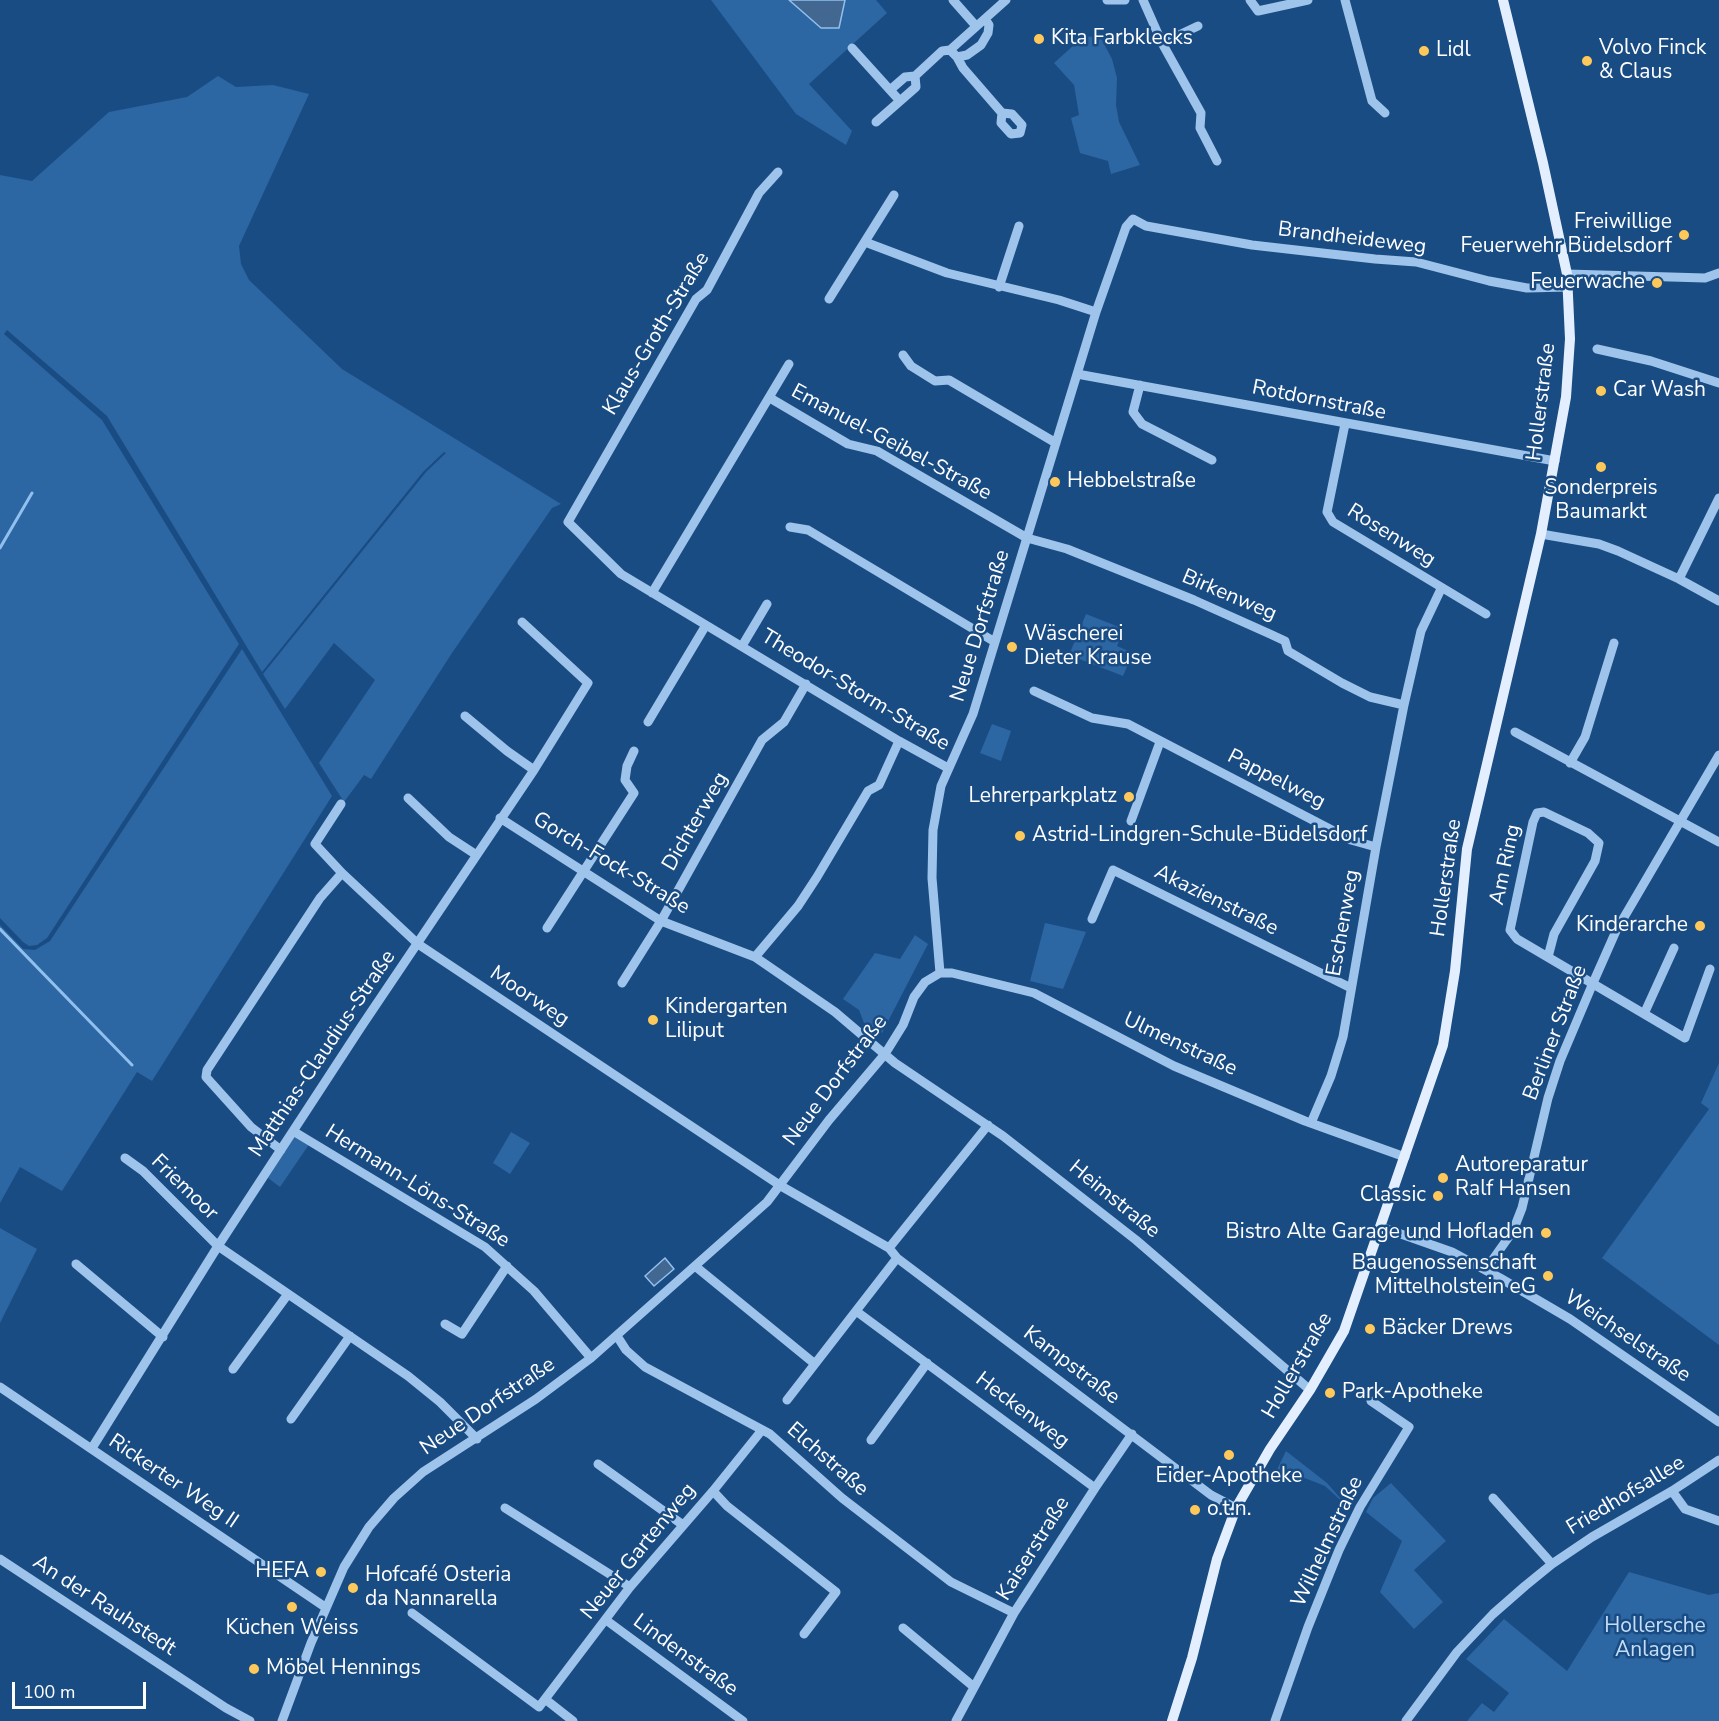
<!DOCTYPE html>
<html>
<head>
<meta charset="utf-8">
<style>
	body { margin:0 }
	#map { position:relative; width:1719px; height:1721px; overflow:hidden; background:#1a4c84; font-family:"Nunito Sans",sans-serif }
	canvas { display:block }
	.scale { position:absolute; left:12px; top:1682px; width:134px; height:27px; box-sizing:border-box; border:3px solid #fff; border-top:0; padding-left:8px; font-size:18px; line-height:21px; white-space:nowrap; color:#fff; -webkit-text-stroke:4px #1a4c84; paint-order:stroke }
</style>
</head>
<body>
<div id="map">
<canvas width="1719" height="1721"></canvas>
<div class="scale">100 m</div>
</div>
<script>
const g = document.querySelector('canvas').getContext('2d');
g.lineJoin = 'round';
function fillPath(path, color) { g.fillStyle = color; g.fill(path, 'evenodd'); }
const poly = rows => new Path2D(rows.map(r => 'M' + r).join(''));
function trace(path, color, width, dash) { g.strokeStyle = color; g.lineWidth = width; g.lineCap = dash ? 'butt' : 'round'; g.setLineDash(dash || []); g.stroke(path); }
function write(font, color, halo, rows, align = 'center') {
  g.font = font + ' "Nunito Sans",sans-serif'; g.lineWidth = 5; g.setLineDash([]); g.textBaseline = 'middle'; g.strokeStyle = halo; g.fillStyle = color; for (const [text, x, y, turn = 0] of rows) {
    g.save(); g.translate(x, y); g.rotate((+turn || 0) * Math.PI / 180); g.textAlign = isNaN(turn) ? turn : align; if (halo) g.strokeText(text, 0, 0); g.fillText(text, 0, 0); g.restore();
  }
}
const green = poly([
	[711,0,789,0,821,28,839,28,845,0,876,0,887,13,809,84,852,131,846,145,796,114],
	[1084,36,1101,38,1112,59,1117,78,1116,105,1119,122,1140,165,1111,174,1108,161,1080,153,1071,118,1079,115,1074,85,1054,63],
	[218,76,236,87,273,85,309,94,239,246,241,264,249,280,342,369,561,504,552,508,452,653,371,779,364,775,344,802,319,763,375,680,334,643,285,709,263,674,426,472,446,453,444,452,423,472,262,672,107,416,7,330,4,334,102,420,239,644,47,938,37,945,29,946,23,942,0,918,0,175,32,181,109,112,187,97],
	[1086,614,1124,629,1117,646,1133,653,1123,676,1069,655],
	[242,649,332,796,152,1081,137,1072,62,1191,20,1167,0,1203,0,925,23,949,35,950,50,941],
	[992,724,1011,731,1001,761,980,753],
	[1045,923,1086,932,1063,989,1030,981],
	[915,935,928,944,882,1033,864,1023,859,1010,843,999,875,953,900,959],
	[1719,1063,1719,1345,1602,1258,1709,1109,1701,1103],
	[511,1132,530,1143,510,1174,493,1163],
	[295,1135,310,1143,280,1187,268,1178],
	[0,1228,37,1249,0,1323],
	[1286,1451,1327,1483,1349,1508,1325,1486,1292,1473,1270,1484],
	[1391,1483,1446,1541,1414,1570,1443,1602,1414,1629,1380,1592,1402,1541,1366,1512,1373,1498],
	[1629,1572,1709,1595,1719,1593,1719,1721,1467,1721,1482,1703,1494,1712,1509,1693,1466,1659,1504,1619,1567,1671]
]);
const water = poly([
	[789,0,845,0,839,28,821,28,789,0],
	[665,1258,674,1269,654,1286,645,1276,665,1258]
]);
const stream = poly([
	[0,548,32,493],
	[0,929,132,1065]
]);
const minor = poly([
	[953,0,976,26],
	[1107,0,1125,0],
	[1143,0,1162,43,1201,113,1200,128,1217,161],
	[1250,0,1258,11,1308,0],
	[1345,0,1372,101,1385,113],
	[985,19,989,25,988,33,981,45,967,55,957,57,950,50,1006,0],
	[1162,43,1198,26],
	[852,48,890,90],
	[957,57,963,68,1002,113,1012,114,1022,125,1020,133,1011,134,1001,123,1002,113],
	[915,76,942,51,950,50],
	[876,122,900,101,890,90,905,77,915,76,916,87,900,101],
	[778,172,759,193,707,290,696,299,568,522,621,574,899,741,948,768],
	[865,242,947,273,1059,300,1096,312],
	[1567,274,1705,278,1719,273],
	[999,287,1019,226],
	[829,299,894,195],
	[1597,349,1651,361,1719,383],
	[903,355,911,366,935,381,949,380,1056,443],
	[1077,374,1555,461],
	[1140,385,1133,412,1142,424,1212,460],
	[770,398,848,444,877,451,1027,538,1067,549,1194,600,1270,634,1285,641,1288,651,1342,683,1370,697,1404,705],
	[1345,424,1327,512,1333,522,1486,614],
	[790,527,808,530,995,642],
	[1541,534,1599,544,1618,551,1679,579,1719,601],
	[1679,579,1719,498],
	[652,593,789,364],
	[742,646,767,604],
	[1034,691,1092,718,1128,724,1351,840,1376,847],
	[465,716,507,751,534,770],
	[648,722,706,625],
	[1515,732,1719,842],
	[1570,763,1585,737,1614,643],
	[408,798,449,837,475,854],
	[341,804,315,844,342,873,418,944,781,1186,889,1248,897,1258,1211,1495,1236,1508],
	[500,818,661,921,755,957,835,1012,895,1063,1003,1136,1136,1240,1310,1390],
	[1131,821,1160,742],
	[1092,919,1113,870,1351,988],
	[547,928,634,793,625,780,627,766,634,751],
	[755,957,798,906,817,877,868,791,879,785,899,741],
	[1548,957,1554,934,1595,861,1599,843,1588,833,1544,812,1537,813,1533,822,1510,930,1517,939,1685,1038,1710,969],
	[940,973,932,878,933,830,941,786,973,714,1096,312,1126,227,1133,219,1146,226,1252,245,1375,259,1416,262,1489,281,1527,288,1568,287],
	[622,983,661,921,762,740,784,722,806,684],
	[1644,1014,1674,948],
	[1311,1123,1331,1076,1343,1037,1376,847,1404,705,1421,631,1441,589],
	[293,1131,485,1247,534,1291,591,1358],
	[281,1150,251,1127,206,1077,207,1070,320,898,342,873],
	[125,1158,143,1171,218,1246,408,1376,440,1402,477,1439],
	[1381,1227,1452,1252,1500,1278,1570,1319,1719,1422],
	[889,1248,988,1125],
	[76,1264,163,1337],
	[695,1266,815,1364],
	[1486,1269,1513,1231,1522,1208,1548,1098,1560,1061,1593,983,1616,931,1719,755],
	[856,1311,1095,1488],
	[445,1324,462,1334,507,1266],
	[617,1336,626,1350,645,1367,770,1434,842,1498,951,1582,1014,1613],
	[233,1369,288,1294],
	[0,1387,325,1607],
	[787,1400,897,1258],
	[291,1419,350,1336],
	[871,1440,927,1363],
	[92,1448,218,1246,361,1027,534,770,588,683,522,622],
	[598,1464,683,1525],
	[713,1491,727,1506,836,1592,804,1634],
	[1672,1491,1685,1509,1719,1521],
	[1493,1498,1552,1564],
	[505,1508,630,1587],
	[0,1559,226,1708,250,1721],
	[412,1613,539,1707,630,1587,713,1491,762,1430],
	[606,1620,743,1721],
	[903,1628,974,1687],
	[545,1699,573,1721],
	[282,1721,311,1643,344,1567,369,1527,394,1498,423,1472,536,1399,591,1358,767,1202,829,1120,885,1054,903,1025,914,997,925,982,940,973,952,973,1034,993,1174,1066,1305,1121,1405,1157],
	[956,1721,1014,1613,1095,1488,1132,1434],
	[1275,1721,1308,1627,1339,1550,1360,1507,1409,1427,1371,1401],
	[1406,1721,1457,1652,1493,1614,1525,1586,1552,1564,1592,1537,1672,1491,1719,1460]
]);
const major = poly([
	[1172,1721,1192,1658,1217,1559,1236,1508,1270,1449,1310,1390,1344,1331,1443,1045,1455,971,1467,849,1541,534,1566,397,1570,339,1567,274,1543,163,1503,0]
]);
const markers = [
	[1039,39,6,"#fec95a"],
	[1424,51,6,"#fec95a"],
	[1587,61,6,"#fec95a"],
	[1684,235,6,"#fec95a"],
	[1657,283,6,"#fec95a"],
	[1601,391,6,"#fec95a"],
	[1601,467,6,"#fec95a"],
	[1055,482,6,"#fec95a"],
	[1012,647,6,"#fec95a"],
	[1129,797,6,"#fec95a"],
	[1020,836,6,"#fec95a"],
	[1700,926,6,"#fec95a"],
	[653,1020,6,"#fec95a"],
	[1443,1178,6,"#fec95a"],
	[1438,1196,6,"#fec95a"],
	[1546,1233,6,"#fec95a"],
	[1548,1276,6,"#fec95a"],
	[1370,1329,6,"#fec95a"],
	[1330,1393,6,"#fec95a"],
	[1229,1455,6,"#fec95a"],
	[1195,1510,6,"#fec95a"],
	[321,1572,6,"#fec95a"],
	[353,1588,6,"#fec95a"],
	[292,1607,6,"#fec95a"],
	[254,1669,6,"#fec95a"]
];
const poiNames = [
	["Kita Farbklecks",1051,39],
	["Volvo Finck",1599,49],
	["& Claus",1599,73],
	["Lidl",1436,51],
	["Freiwillige",1672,223,"right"],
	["Feuerwehr Büdelsdorf",1672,247,"right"],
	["Feuerwache",1645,283,"right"],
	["Car Wash",1613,391],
	["Hebbelstraße",1067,482],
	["Sonderpreis",1601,489,"center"],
	["Baumarkt",1601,513,"center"],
	["Wäscherei",1024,635],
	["Dieter Krause",1024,659],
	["Lehrerparkplatz",1117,797,"right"],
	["Astrid-Lindgren-Schule-Büdelsdorf",1032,836],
	["Kinderarche",1688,926,"right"],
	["Kindergarten",665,1008],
	["Liliput",665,1032],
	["Autoreparatur",1455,1166],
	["Ralf Hansen",1455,1190],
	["Classic",1426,1196,"right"],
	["Bistro Alte Garage und Hofladen",1534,1233,"right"],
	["Baugenossenschaft",1536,1264,"right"],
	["Mittelholstein eG",1536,1288,"right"],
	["Bäcker Drews",1382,1329],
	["Park-Apotheke",1342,1393],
	["Eider-Apotheke",1229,1477,"center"],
	["o.t.n.",1207,1510],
	["HEFA",309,1572,"right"],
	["Hofcafé Osteria",365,1576],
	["da Nannarella",365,1600],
	["Küchen Weiss",292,1629,"center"],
	["Möbel Hennings",266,1669]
];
const streetNames = [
	["Brandheideweg",1352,239,7],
	["Klaus-Groth-Straße",657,334,-59],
	["Rotdornstraße",1319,401,11],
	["Hollerstraße",1542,402,-83],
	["Emanuel-Geibel-Straße",891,443,28],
	["Rosenweg",1391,536,32],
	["Birkenweg",1229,596,23],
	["Neue Dorfstraße",981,626,-73],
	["Theodor-Storm-Straße",855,691,31],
	["Pappelweg",1276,780,27],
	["Dichterweg",696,822,-60],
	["Gorch-Fock-Straße",611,864,31],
	["Am Ring",1506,865,-78],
	["Hollerstraße",1447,878,-82],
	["Akazienstraße",1216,901,26],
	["Eschenweg",1344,923,-80],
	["Moorweg",529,997,34],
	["Berliner Straße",1556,1033,-69],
	["Ulmenstraße",1180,1045,25],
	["Matthias-Claudius-Straße",323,1054,-56],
	["Neue Dorfstraße",836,1081,-53],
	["Hermann-Löns-Straße",417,1187,32],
	["Friemoor",184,1188,44],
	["Heimstraße",1114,1200,39],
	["Weichselstraße",1627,1337,34],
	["Kampstraße",1071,1366,37],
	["Hollerstraße",1298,1366,-60],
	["Neue Dorfstraße",488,1407,-34],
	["Heckenweg",1022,1411,37],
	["Elchstraße",827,1460,41],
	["Rickerter Weg II",173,1482,34],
	["Friedhofsallee",1626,1496,-31],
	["Wilhelmstraße",1328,1542,-65],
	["Kaiserstraße",1034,1549,-58],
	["Neuer Gartenweg",639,1552,-51],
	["An der Rauhstedt",104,1606,33],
	["Lindenstraße",685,1656,36]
];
const parkNames = [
	["Hollersche",1655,1627],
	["Anlagen",1655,1651]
];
fillPath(green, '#2c66a3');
fillPath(water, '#426790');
trace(water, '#91c0ee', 1.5);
trace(stream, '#91c0ee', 3);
trace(minor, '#9fc4eb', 9);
trace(major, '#e3efff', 10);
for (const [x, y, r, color] of markers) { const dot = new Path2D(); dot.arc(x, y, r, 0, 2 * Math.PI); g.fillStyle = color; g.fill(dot); trace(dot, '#1a4c84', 2); }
write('21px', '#fff', '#1a4c84', poiNames, 'left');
write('21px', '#fff', '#1a4c84', streetNames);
write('21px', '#c4def9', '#1a4c84', parkNames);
</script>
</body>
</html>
